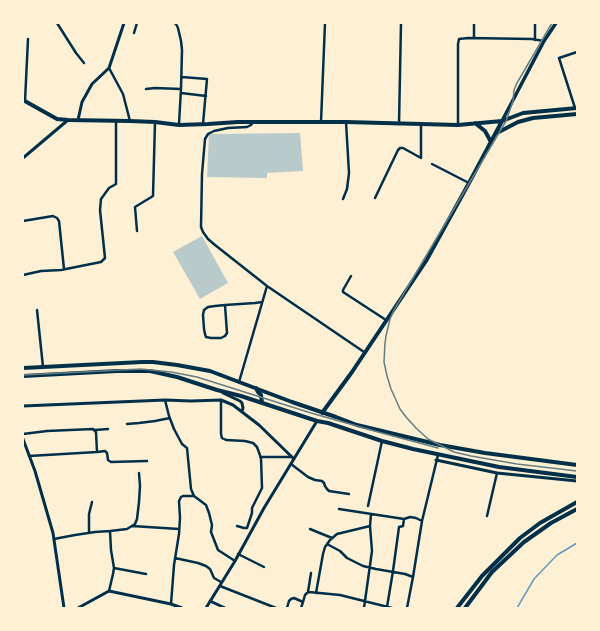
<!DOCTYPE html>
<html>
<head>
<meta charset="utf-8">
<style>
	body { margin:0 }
	#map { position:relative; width:600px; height:631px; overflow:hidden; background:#fdf0d5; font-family:"Source Sans 3",sans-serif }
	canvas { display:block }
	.frame { position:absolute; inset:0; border:24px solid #fdf0d5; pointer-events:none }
</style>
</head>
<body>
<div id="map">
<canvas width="600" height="631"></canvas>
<div class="frame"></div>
</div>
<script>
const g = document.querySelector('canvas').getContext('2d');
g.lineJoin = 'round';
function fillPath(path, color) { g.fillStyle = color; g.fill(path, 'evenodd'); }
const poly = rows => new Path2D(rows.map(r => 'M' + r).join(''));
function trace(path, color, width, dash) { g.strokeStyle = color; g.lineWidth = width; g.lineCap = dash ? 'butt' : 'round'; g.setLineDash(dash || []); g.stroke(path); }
const green = poly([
	[300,133,303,171,267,173,267,178,263,178,207,177,209,134],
	[202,236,228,283,200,299,173,252]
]);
const stream = poly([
	[517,608,534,579,557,555,577,543]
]);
const minor = poly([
	[57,23,76,53,84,63],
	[174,23,176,24,178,28,181,41,182,50,181,89,179,124],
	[535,23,535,40],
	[134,33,137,23],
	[474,38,474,23],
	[109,68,123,94,130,121],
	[182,77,207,79,203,124],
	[146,89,155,88,181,89],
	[181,93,206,96],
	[25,101,28,39],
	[575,108,559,58,577,52],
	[253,122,251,125,247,127,228,128,214,131,208,134,205,139,202,174,201,227,203,232,208,239,215,245,267,286,364,352],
	[321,122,325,23],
	[399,124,401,23],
	[458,125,458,44,459,39,468,38,532,39,544,41],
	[432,164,469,183],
	[375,198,398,150,400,148,403,148,421,158,421,124],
	[343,199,347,189,349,173,346,122],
	[23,221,53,216,57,218,59,221,64,269],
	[137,231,135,207,153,196,155,122],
	[23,275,41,271,61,270,101,262,105,258,100,210,101,199,109,188,116,184,116,121],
	[351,276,343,290,343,292,386,320],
	[225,305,227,333,225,336,221,338,211,338,206,337,205,334,204,329,203,315,204,310,208,307,215,306,225,305,255,303,262,302],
	[37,310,43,367],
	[239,382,267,286],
	[165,400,169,416,174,429,182,444,187,448,191,489,194,496,183,496,181,497,179,501,180,518,179,534,174,565,171,604],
	[221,400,221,434,222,438,226,440,245,441,253,443,257,447,261,458,262,488,252,508,252,513,247,528,244,528,237,526],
	[127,424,139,423,155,421,170,418],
	[95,430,108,429],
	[23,434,47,431,93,429,96,432,97,452,105,451,107,453,108,460,111,462,147,461],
	[29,456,97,452],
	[260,457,291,457],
	[291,464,308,477,315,480,322,481,324,483,325,486,327,489,329,491,349,494],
	[194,496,206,505,209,513,212,525,211,532,218,550,235,561],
	[368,506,382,441],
	[339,509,404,519],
	[487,516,497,473],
	[132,526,179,529],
	[310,529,332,538],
	[89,533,89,514,92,502],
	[54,539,75,535,95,532,110,531,127,529,135,524,137,519,139,502,140,486,139,473],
	[327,544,340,551,347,558,363,566,376,569,405,574,413,577],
	[238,554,264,567],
	[175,558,198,563,206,566,210,569,214,578,221,582],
	[114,568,146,574],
	[220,586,276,608],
	[109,591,113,574,114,568,111,550,110,531],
	[308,592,311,573],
	[316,593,323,554,325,547,330,540,337,534,370,526],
	[387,607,393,571,399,527,403,526,404,519,410,517,416,518,422,521],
	[287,608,289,601,291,599,294,598,303,602,305,595,307,593,309,592,340,595,392,608],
	[301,608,303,602],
	[364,608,372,551,370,526,371,514],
	[407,608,413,577,422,521,438,455]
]);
const tertiary = poly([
	[78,120,82,102,92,84,109,68,124,23],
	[23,158,68,120],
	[223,393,240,401,242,403,243,408,242,411],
	[23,406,165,400,191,401,221,400,233,405,259,425,294,459],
	[23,439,35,471,53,533,64,608],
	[436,460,497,473,577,481],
	[210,601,225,608],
	[78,608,109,591,171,604,182,608],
	[206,608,235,561,264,508,317,421]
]);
const secondary = poly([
	[502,121,544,41,556,23]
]);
const primary = poly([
	[23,100,57,119,68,120,130,121,155,122,179,125,208,124,238,122,346,122,458,125,502,121,523,113,577,108],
	[475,123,485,131,491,142],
	[495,134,518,122,533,118,577,114],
	[23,368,142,362,153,362,177,365,210,371,292,402,336,417,357,425,440,445,485,453,577,465],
	[23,376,117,371,150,371,177,377,217,390,241,396,317,421,328,423,382,441,413,449,499,467,577,477],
	[256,388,258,392,261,395,262,403],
	[322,413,352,372,426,261,469,183,502,121]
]);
const trunk = poly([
	[457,608,482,576,520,538,540,523,577,502],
	[465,608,492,572,524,542,551,523,577,509]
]);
const rail = poly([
	[552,23,517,83,514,90,513,101,506,121,394,310,390,319,386,336,385,343,384,362,387,376,391,389,400,409,406,417,416,428,428,439,454,452,471,456,517,464,577,471],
	[23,375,141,369,171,372,197,377,311,413,378,432,438,448]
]);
fillPath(green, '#b9caca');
trace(stream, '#669bbc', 1.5);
trace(minor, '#003049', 2.5);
trace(tertiary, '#003049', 3);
trace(secondary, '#003049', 3.5);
trace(primary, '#003049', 4);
trace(trunk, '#003049', 4);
trace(rail, '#657d81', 1.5);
</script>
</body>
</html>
